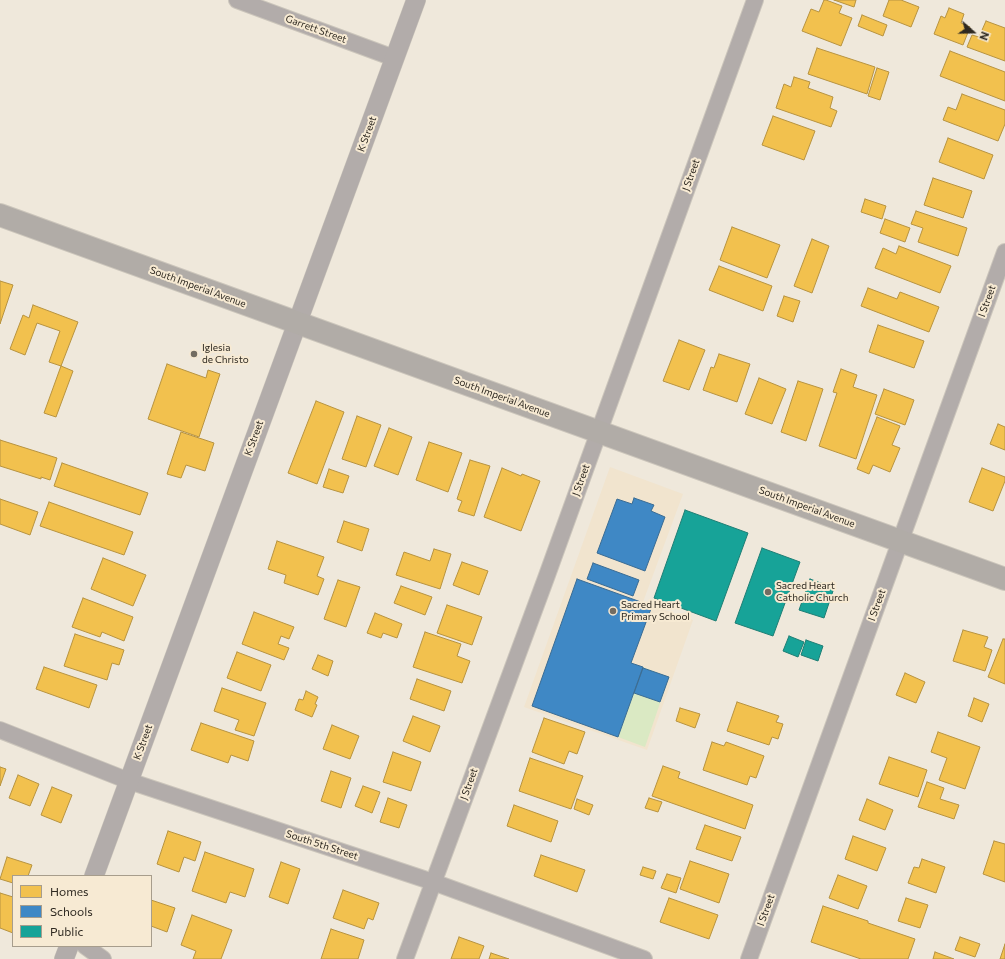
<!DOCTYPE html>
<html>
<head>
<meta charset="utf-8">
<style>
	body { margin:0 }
	#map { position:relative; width:1005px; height:959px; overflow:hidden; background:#efe8db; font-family:Commissioner,sans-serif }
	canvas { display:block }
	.legend { position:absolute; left:12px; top:875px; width:140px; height:72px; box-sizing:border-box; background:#f7ead3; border:1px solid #a79d8c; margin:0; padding:5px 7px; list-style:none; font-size:12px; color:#2e2921 }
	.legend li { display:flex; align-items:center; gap:8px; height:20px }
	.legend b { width:20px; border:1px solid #a79d8c }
	.north { position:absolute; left:953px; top:12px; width:40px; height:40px; -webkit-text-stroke:3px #f7ead3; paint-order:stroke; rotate:110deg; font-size:11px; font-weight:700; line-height:16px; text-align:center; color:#2e2921 }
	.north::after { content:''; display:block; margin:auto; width:14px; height:18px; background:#2e2921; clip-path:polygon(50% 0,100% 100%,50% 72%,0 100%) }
</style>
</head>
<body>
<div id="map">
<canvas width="1005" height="959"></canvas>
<ul class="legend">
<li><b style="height:11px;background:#f2c14e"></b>Homes</li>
<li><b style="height:11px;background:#3f88c5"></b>Schools</li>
<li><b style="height:11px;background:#17a398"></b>Public</li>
</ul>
<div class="north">N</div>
</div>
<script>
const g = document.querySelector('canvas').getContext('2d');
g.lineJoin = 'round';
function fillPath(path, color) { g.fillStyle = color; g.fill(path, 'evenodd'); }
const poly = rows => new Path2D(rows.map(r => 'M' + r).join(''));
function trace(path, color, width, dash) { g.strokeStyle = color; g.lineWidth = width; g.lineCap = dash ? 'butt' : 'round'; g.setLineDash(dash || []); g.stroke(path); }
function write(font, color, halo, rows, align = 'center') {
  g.font = font + ' Commissioner,sans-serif'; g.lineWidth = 4; g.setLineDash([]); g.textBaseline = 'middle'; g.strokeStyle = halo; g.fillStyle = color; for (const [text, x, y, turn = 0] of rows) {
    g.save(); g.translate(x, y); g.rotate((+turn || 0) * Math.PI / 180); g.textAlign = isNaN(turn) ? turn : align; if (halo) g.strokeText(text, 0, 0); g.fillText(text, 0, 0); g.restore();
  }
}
const built = poly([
	[610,467,683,494,643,602,693,620,647,750,524,707]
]);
const green = poly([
	[643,667,669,677,645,747,618,737]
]);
const homes = poly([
	[824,0,826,0,842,6,839,13,852,18,841,46,802,31,811,9,819,12,824,0],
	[834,0,856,0,854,7,834,0],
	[889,0,901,0,919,7,911,27,883,16,889,0],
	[949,8,964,14,961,23,970,27,963,45,934,34,941,16,945,18,949,8],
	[862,15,887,25,883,36,858,26,862,15],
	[986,21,1005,28,1005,61,967,47,972,35,979,37,986,21],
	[817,48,875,67,867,94,808,74,817,48],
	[950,51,1005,72,1005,101,940,76,950,51],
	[877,68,889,72,880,100,868,96,877,68],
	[794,77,810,82,808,88,833,97,830,108,837,111,831,127,776,108,784,84,791,87,794,77],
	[962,94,1005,110,1005,124,998,141,943,120,948,107,956,110,962,94],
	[773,116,815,131,804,160,762,145,773,116],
	[948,138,993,155,984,179,939,162,948,138],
	[933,178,972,191,963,218,924,205,933,178],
	[865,199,886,206,882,219,861,212,865,199],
	[916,211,967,228,958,256,918,242,923,228,911,224,916,211],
	[885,219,910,228,905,242,880,233,885,219],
	[732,227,780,245,767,278,720,260,732,227],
	[812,239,829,246,812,293,794,286,812,239],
	[899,246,951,266,940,293,875,268,883,248,896,254,899,246],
	[719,266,772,286,763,311,709,290,719,266],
	[0,281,13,285,0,324,0,281],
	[868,288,897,299,900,292,939,307,929,332,861,306,868,288],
	[784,296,800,301,793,322,777,316,784,296],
	[33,305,78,322,61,366,49,362,60,331,37,323,25,355,10,349,23,315,29,318,33,305],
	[878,325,924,341,914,368,869,352,878,325],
	[679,340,705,350,689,390,663,381,679,340],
	[719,354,750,364,737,402,703,390,711,367,714,368,719,354],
	[167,364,206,378,208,370,220,374,199,437,148,419,167,364],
	[61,366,73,371,56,417,44,413,61,366],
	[841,369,857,375,853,387,877,395,856,459,819,446,837,393,833,392,841,369],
	[759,378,786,389,772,424,745,414,759,378],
	[798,381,823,389,806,441,781,432,798,381],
	[884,389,914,400,905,425,875,414,884,389],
	[316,401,344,412,317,484,288,473,316,401],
	[357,416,381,425,366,467,342,459,357,416],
	[877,417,900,426,892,445,900,448,890,472,873,465,869,474,857,469,877,417],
	[998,424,1005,427,1005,450,990,444,998,424],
	[389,428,412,437,398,475,374,466,389,428],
	[181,432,214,443,205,471,186,465,181,478,167,474,181,432],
	[0,440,57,458,50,480,41,477,41,479,0,466,0,440],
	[429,442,462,453,448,492,416,480,429,442],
	[470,460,490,466,474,516,458,511,462,501,457,499,470,460],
	[62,463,148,493,140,515,54,486,62,463],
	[502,468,521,476,522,474,540,481,521,531,484,517,502,468],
	[982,468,1005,477,1005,481,993,511,969,502,982,468],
	[329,469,349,476,343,493,323,487,329,469],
	[0,499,38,512,30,535,0,524,0,499],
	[49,502,133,532,124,555,40,526,49,502],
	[344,521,369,529,362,551,337,542,344,521],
	[277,541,324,557,317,576,324,579,318,595,284,583,286,575,268,569,277,541],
	[434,549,451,554,440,589,396,575,404,552,430,561,434,549],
	[103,558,146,575,133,606,91,589,103,558],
	[462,562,488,571,479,595,453,585,462,562],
	[338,580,360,587,346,627,324,619,338,580],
	[401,586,432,597,425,615,394,603,401,586],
	[83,598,133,617,124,641,102,632,100,637,72,627,83,598],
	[447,605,482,617,472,645,437,633,447,605],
	[254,612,294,627,289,639,281,636,278,644,289,648,284,660,242,644,254,612],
	[375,613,402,624,397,638,383,633,381,638,367,633,375,613],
	[963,630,988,637,984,647,992,650,985,671,953,661,963,630],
	[425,632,461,644,457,656,470,661,462,683,413,667,425,632],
	[75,634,124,650,119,665,112,663,107,680,64,666,75,634],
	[1003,639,1005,639,1005,684,988,677,1003,639],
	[237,652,271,665,261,691,227,678,237,652],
	[318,655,333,661,328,676,312,669,318,655],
	[44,667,97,685,89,708,36,689,44,667],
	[905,673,925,682,916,703,896,695,905,673],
	[417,679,451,691,444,711,410,699,417,679],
	[222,688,266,703,254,736,235,730,239,720,214,711,222,688],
	[306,691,318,697,315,704,317,705,312,717,295,710,299,699,303,700,306,691],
	[974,698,989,704,982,722,968,716,974,698],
	[737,702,779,716,776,722,783,724,778,739,772,737,769,745,727,731,737,702],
	[680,708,700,714,695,728,676,721,680,708],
	[413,716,440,726,430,752,403,741,413,716],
	[544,718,585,732,577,754,569,751,564,764,532,752,544,718],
	[201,723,254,741,248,761,231,755,228,763,191,750,201,723],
	[332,725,359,736,350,759,323,749,332,725],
	[938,732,980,747,965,789,939,780,947,758,931,752,938,732],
	[712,742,724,746,726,742,764,756,756,778,750,776,747,785,703,770,712,742],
	[393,752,421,762,411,791,383,782,393,752],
	[889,757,927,770,918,797,879,784,889,757],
	[530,758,583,776,571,809,519,791,530,758],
	[663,766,680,772,678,778,753,805,745,829,652,796,663,766],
	[0,767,6,769,0,786,0,767],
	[331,771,351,778,341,808,321,801,331,771],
	[18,775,39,784,30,806,9,798,18,775],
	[927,782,944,788,940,799,959,805,954,819,918,807,927,782],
	[363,786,380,792,372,813,355,806,363,786],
	[52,787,72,795,61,823,41,815,52,787],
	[388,798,407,805,399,828,380,822,388,798],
	[649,798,662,802,658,812,645,808,649,798],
	[577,799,593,805,589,815,574,809,577,799],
	[867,799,893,810,885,830,859,820,867,799],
	[514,805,558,821,551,842,507,826,514,805],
	[705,825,741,837,732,861,696,849,705,825],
	[168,831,201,842,195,861,184,857,179,872,157,864,168,831],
	[853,836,886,848,877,871,845,859,853,836],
	[994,841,1005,844,1005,882,983,874,994,841],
	[205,852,254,869,245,897,230,892,226,903,192,891,205,852],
	[541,855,585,870,577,892,534,876,541,855],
	[7,857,32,865,28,876,13,876,13,883,0,879,7,857],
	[922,859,945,867,936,893,908,883,914,867,919,868,922,859],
	[690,861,729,874,719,903,680,889,690,861],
	[281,862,300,869,288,904,269,897,281,862],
	[643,867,656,871,653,879,640,875,643,867],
	[667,874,681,878,676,893,661,888,667,874],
	[838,875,867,886,858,909,829,898,838,875],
	[343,890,379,903,373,920,368,918,364,929,333,918,343,890],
	[0,893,13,897,13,933,0,928,0,893],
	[669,898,718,915,709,939,660,922,669,898],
	[906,898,928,905,920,928,898,921,906,898],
	[151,900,175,908,167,932,151,926,151,900],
	[823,906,868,921,868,923,915,939,908,959,861,959,811,942,823,906],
	[192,915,232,930,221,959,193,959,196,951,181,945,192,915],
	[331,929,364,940,358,959,321,959,331,929],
	[459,937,484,946,479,959,451,959,459,937],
	[960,937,980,944,975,957,955,950,960,937],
	[1005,944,1005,959,1000,959,1005,944],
	[935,952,954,959,933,959,935,952],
	[491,953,509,959,489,959,491,953]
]);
const schools = poly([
	[634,498,654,505,651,511,665,517,645,571,597,553,617,499,632,504,634,498],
	[593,563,639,580,633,596,587,579,593,563],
	[577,579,652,606,631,663,643,667,618,737,532,706,577,579],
	[643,668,669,677,660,702,634,693,643,668]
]);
const public = poly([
	[685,510,748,533,716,621,654,598,685,510],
	[762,548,800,562,773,636,735,623,762,548],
	[810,579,834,588,824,618,799,610,810,579],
	[789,636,804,642,798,657,783,651,789,636],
	[806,640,823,646,818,661,801,655,806,640]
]);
const minor = poly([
	[237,0,394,58],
	[0,730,129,781,433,882,644,959],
	[85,946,103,959],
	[405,959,546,578,755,0],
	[749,959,1005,252]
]);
const tertiary = poly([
	[94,876,416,0],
	[64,959,69,946]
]);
const secondary = poly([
	[0,215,1005,579]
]);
const markers = [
	[194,354,4,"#726c62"],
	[768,592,4,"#726c62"],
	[613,611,4,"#726c62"]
];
const streetNames = [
	["Garrett Street",316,29,20],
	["K Street",367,134,-70],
	["J Street",691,175,-70],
	["South Imperial Avenue",198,287,20],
	["I Street",987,301,-70],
	["South Imperial Avenue",502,397,20],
	["K Street",254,438,-70],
	["J Street",581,480,-70],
	["South Imperial Avenue",807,507,20],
	["I Street",877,605,-70],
	["K Street",143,742,-70],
	["J Street",469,784,-70],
	["South 5th Street",322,845,18],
	["I Street",766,910,-70]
];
const poiNames = [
	["Iglesia",202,348],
	["de Christo",202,360],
	["Sacred Heart",776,586],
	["Catholic Church",776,598],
	["Sacred Heart",621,605],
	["Primary School",621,617]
];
fillPath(built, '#f1e4ce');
fillPath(green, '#dae9c3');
fillPath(homes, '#f2c14e');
trace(homes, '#b79340', 1);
fillPath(schools, '#3f88c5');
trace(schools, '#3a6c94', 1);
fillPath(public, '#17a398');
trace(public, '#1e7e74', 1);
trace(minor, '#cbc5bb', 18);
trace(tertiary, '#cbc5bb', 20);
trace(secondary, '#cbc5bb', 24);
trace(minor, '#b2acaa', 16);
trace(tertiary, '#b2acaa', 19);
trace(secondary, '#b1aca7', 22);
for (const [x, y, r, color] of markers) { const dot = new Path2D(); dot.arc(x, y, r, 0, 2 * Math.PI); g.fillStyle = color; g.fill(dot); trace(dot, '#f7ead3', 1.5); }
write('10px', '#2e2921', '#f7ead3', streetNames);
write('10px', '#2e2921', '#f7ead3', poiNames, 'left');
</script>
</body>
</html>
